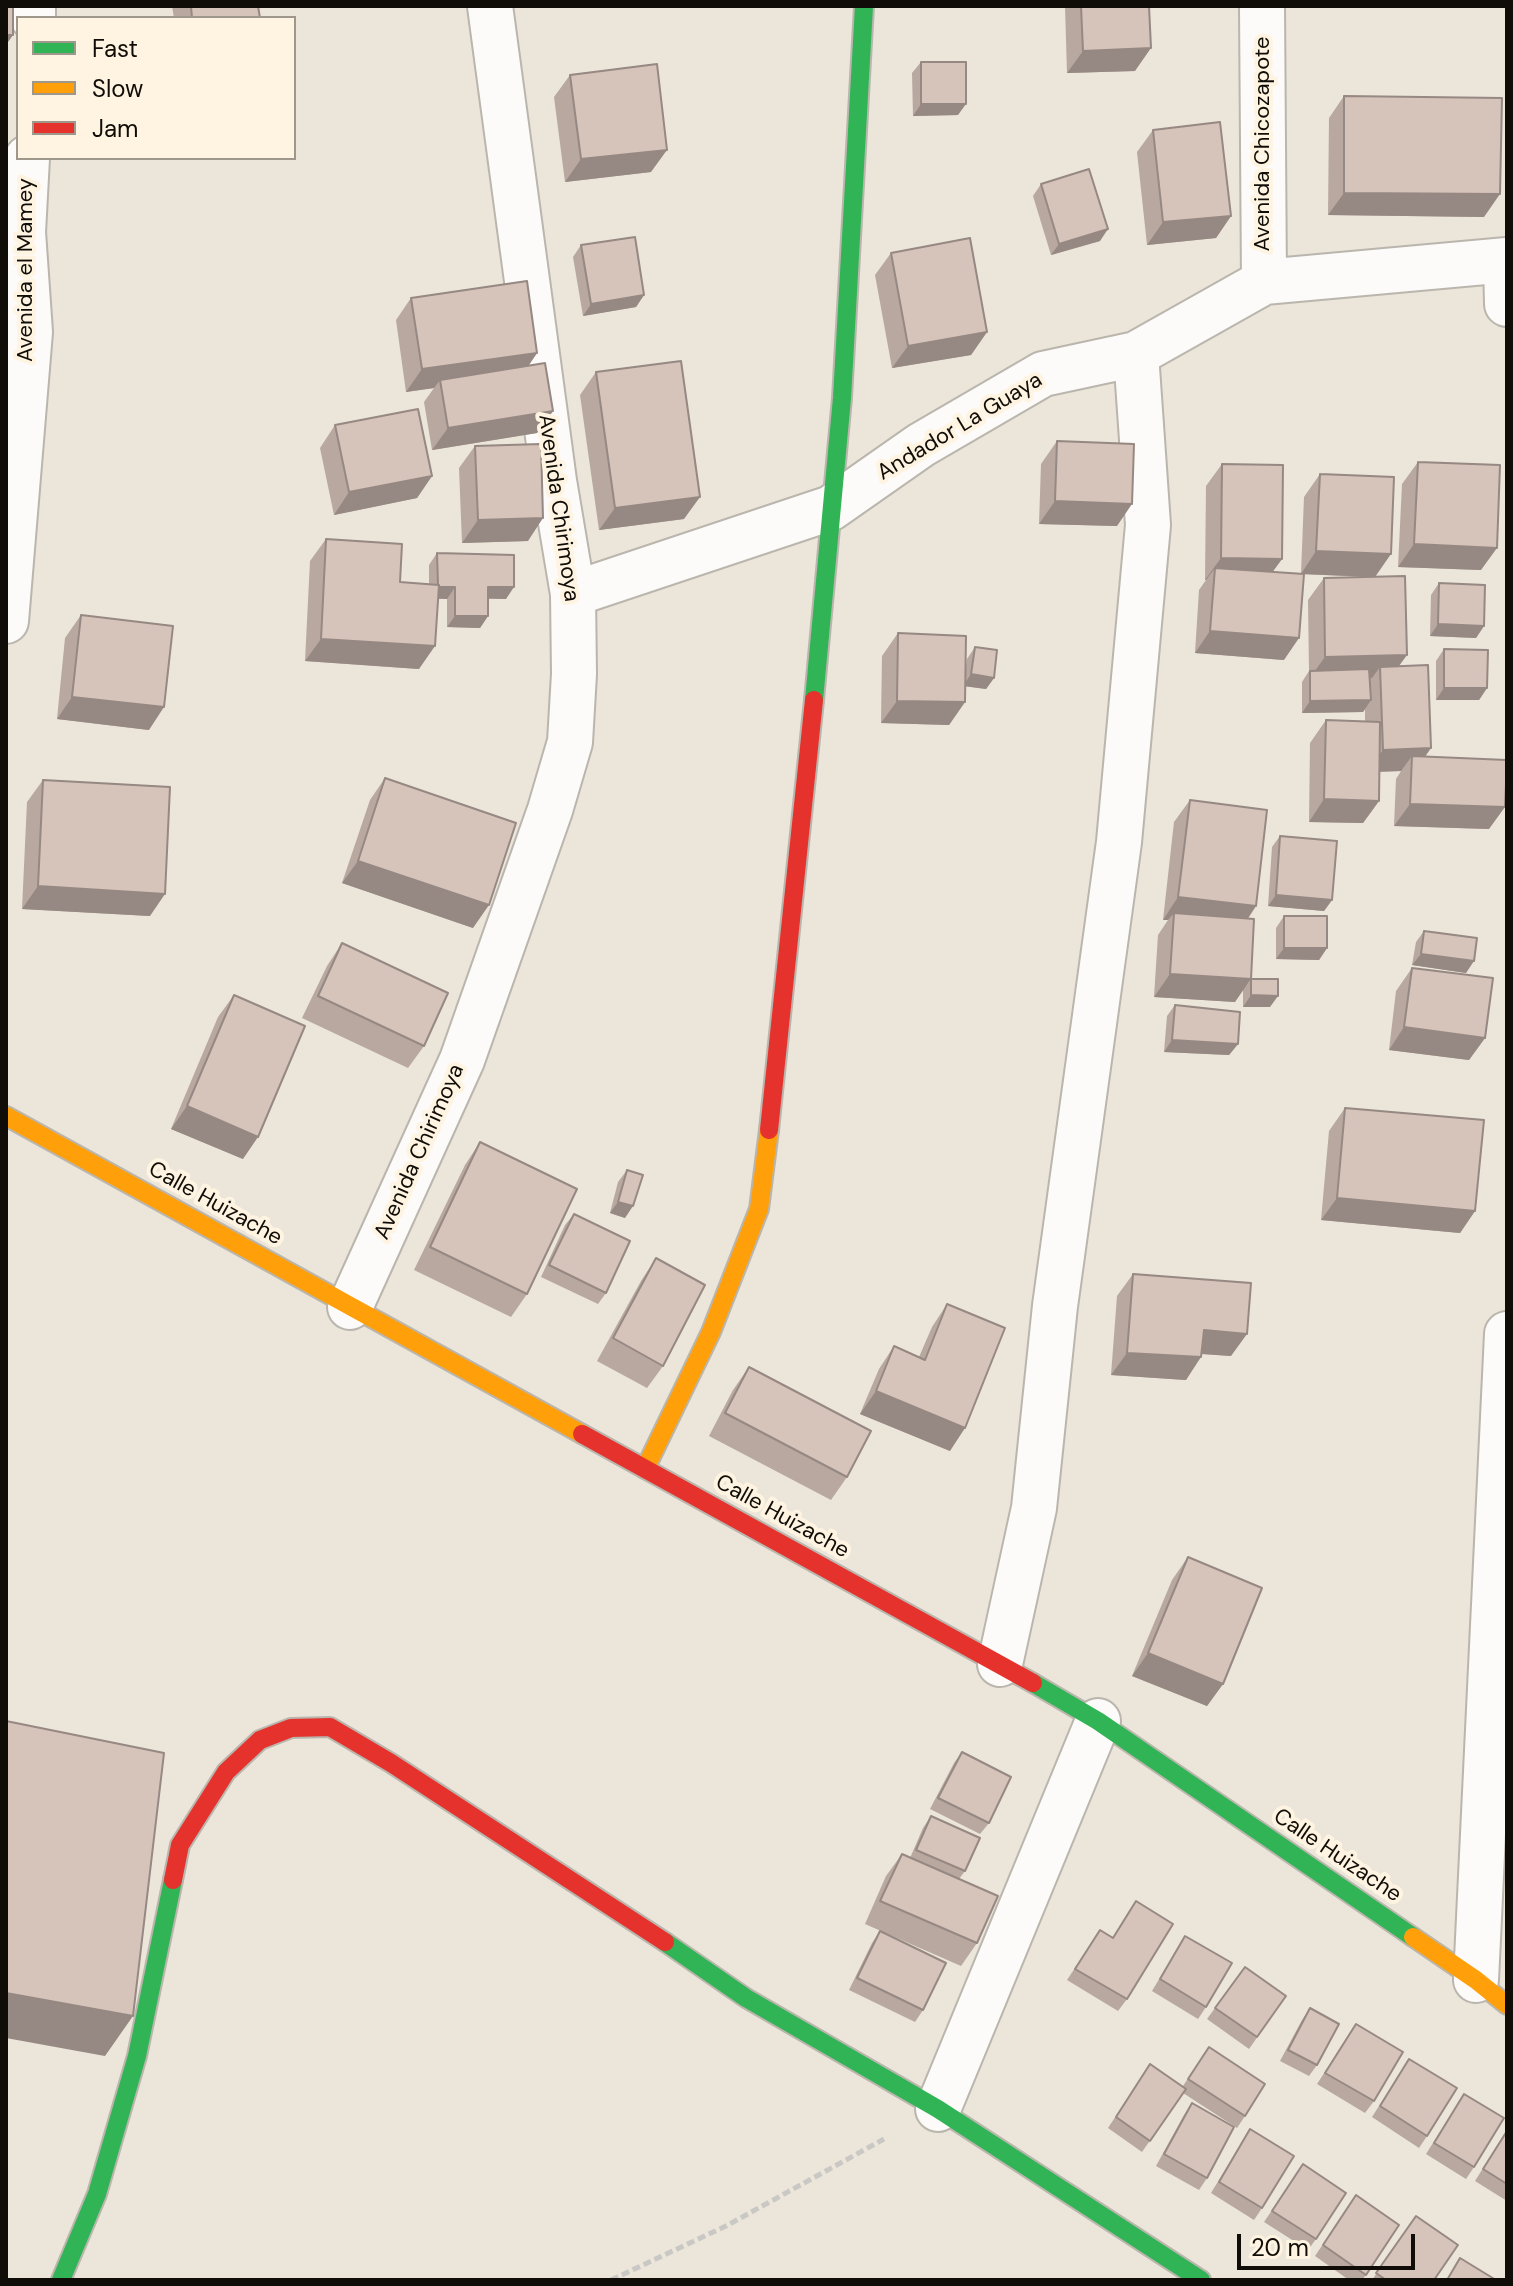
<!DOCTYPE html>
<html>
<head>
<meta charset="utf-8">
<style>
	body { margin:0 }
	#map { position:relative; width:1513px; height:2286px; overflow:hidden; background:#ebe5da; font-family:"DM Sans",sans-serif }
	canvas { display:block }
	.frame { position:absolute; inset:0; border:8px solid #100c07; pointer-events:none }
	.legend { position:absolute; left:16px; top:16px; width:280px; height:144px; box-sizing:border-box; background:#fef4e1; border:2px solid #9f978a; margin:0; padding:10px 14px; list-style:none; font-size:24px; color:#100c07 }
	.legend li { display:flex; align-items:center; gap:16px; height:40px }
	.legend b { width:40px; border:2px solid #9f978a }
	.scale { position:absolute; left:1237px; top:2234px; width:178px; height:36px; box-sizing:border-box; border:4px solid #100c07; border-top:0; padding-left:10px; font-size:24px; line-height:28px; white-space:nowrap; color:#100c07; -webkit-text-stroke:6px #fef4e1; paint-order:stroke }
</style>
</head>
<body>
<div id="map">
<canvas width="1513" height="2286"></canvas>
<div class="frame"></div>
<ul class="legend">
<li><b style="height:10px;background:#30b455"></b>Fast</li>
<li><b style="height:10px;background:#ff9f0a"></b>Slow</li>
<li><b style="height:10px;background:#e5322d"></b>Jam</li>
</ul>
<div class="scale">20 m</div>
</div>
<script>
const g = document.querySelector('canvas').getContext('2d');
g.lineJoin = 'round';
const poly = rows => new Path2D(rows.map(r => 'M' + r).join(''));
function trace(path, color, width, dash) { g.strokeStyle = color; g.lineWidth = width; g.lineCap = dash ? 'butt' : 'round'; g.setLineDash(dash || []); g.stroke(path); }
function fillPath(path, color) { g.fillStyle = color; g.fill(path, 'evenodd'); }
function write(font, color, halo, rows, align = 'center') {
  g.font = font + ' "DM Sans",sans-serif'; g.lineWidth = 8; g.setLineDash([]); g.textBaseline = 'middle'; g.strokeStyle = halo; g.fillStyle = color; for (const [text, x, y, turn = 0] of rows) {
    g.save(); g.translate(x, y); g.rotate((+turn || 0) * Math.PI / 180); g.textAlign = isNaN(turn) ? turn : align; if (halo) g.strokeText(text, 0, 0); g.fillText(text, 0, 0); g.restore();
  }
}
const path = poly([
	[611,2280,726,2226,884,2139]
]);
const street = poly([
	[1262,6,1264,282],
	[33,18,33,6],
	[1506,260,1507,304],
	[573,594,831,508,921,445,1043,374,1136,354,1264,282,1507,260],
	[6,621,30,332,23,232,27,158],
	[350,1307,462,1060,550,810,570,742,574,674,573,594,554,481,490,6],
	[1000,1664,1034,1508,1055,1306,1119,842,1148,525,1136,354],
	[1476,1980,1507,1334],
	[938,2109,1098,1721]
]);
const fast = poly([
	[814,700,842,398,864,6],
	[1033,1683,1098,1721,1413,1937],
	[665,1942,746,1998,938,2109,1201,2280],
	[61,2280,97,2194,137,2056,173,1880]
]);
const slow = poly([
	[6,1116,582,1434],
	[645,1469,711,1332,759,1209,769,1130],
	[1413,1937,1476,1980,1507,2005]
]);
const jam = poly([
	[769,1130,814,700],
	[582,1434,1033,1683],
	[173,1880,180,1845,226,1772,260,1740,291,1728,330,1727,391,1763,665,1942]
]);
const wall = poly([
	[172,6,258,6,260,18,174,18],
	[1065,6,1149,6,1135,71,1067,73],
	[921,62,958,115,913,116,912,73],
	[570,75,651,172,565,182,554,97],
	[1344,96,1484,217,1328,215,1329,118],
	[1153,130,1231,216,1216,238,1147,245,1137,152],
	[1041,184,1100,241,1051,255,1033,196],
	[581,245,644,295,636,307,583,316,573,257],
	[891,253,987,332,971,355,892,368,875,275],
	[411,298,537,353,529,365,553,411,537,433,432,450,424,402,434,388,406,392,396,320],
	[596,372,684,519,599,530,580,395],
	[335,425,432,476,417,498,334,515,320,448],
	[1057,441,1117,526,1039,524,1041,464],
	[475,446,528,541,462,543,459,468],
	[1418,462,1481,570,1398,567,1402,484],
	[1222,464,1282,559,1272,572,1284,660,1195,653,1199,590,1206,580,1205,580,1206,486],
	[1320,474,1375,576,1399,666,1425,757,1489,829,1394,826,1396,779,1401,771,1379,772,1379,801,1363,823,1309,822,1310,743,1326,720,1365,721,1365,709,1363,712,1302,713,1302,682,1309,671,1308,600,1324,578,1367,577,1301,574,1304,497],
	[326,539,400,582,429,584,429,565,437,553,506,599,488,599,488,616,480,628,447,627,447,599,438,599,419,669,305,661,310,561],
	[1439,583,1484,626,1476,638,1430,636,1431,595],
	[81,615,149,730,57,719,65,638],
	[898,633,965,673,967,659,975,647,994,678,986,689,965,686,965,702,949,725,881,723,882,656],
	[1444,649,1487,688,1479,700,1436,700,1436,661],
	[385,778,473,928,342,883,370,800],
	[43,780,150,916,22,909,27,802],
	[1190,800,1256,906,1248,919,1235,1002,1154,997,1158,935,1168,920,1163,920,1174,822],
	[1280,836,1332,900,1324,911,1268,906,1272,847],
	[1284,916,1327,948,1319,960,1276,959,1276,928],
	[1424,931,1466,973,1412,965,1416,942],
	[342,943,424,1046,408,1068,302,1018,327,966],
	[1412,968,1485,1038,1469,1060,1389,1050,1396,991],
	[1251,979,1270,1007,1243,1007,1243,990],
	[234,995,243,1159,171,1129,218,1017],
	[1175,1005,1238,1044,1229,1055,1164,1052,1167,1016],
	[1345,1108,1475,1211,1460,1233,1321,1220,1329,1131],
	[480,1142,527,1294,511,1317,414,1270,465,1165],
	[627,1170,625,1218,610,1213,618,1182],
	[574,1214,606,1293,598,1304,541,1277,565,1225],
	[656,1258,663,1366,647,1388,597,1361,641,1281],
	[1133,1274,1231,1356,1202,1354,1186,1380,1111,1375,1117,1296],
	[947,1304,950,1451,860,1414,879,1369,894,1346,919,1357,932,1327],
	[749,1367,847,1477,831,1500,709,1436,733,1390],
	[1188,1557,1223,1684,1207,1706,1132,1676,1172,1580],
	[962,1752,989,1823,980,1834,930,1809,954,1763],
	[931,1816,965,1871,959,1879,977,1943,961,1966,865,1924,886,1876,902,1854,910,1858,923,1828],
	[1136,1901,1127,1999,1118,2011,1067,1980,1100,1930,1113,1937],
	[880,1931,923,2010,915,2022,849,1990,872,1943],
	[1185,1936,1206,2007,1198,2019,1152,1991],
	[1245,1967,1286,1996,1249,2049,1207,2019],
	[1310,2008,1317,2065,1309,2076,1280,2061,1302,2020],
	[1356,2024,1374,2101,1365,2113,1317,2084],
	[1209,2047,1245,2116,1237,2128,1183,2093,1142,2152,1108,2128,1150,2064,1183,2086],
	[1409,2059,1427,2136,1419,2148,1372,2117],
	[1464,2094,1474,2167,1466,2179,1426,2154],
	[1192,2103,1207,2178,1199,2190,1156,2166,1184,2115],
	[1250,2129,1262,2208,1254,2220,1211,2193],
	[1507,2130,1507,2201,1475,2181],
	[1303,2164,1316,2239,1308,2250,1264,2222],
	[1356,2195,1366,2275,1362,2280,1349,2280,1315,2256],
	[1416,2216,1434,2280,1372,2280]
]);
const shadedWall = poly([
	[6,35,13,35,6,45],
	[1151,48,1135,71,1067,73,1083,51],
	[921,104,966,104,958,115,913,116],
	[667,150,651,172,565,182,581,159],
	[1344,193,1500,194,1484,217,1328,215],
	[1231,216,1216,238,1147,245,1163,222],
	[1108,229,1100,241,1051,255,1059,244],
	[644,295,636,307,583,316,591,304],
	[987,332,971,355,892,368,908,346],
	[537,353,522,375,440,380,434,388,406,392,422,369],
	[553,411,537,433,432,450,448,428],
	[432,476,417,498,334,515,349,492],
	[700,497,684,519,599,530,615,508],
	[1055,501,1132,504,1117,526,1039,524],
	[543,518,528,541,462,543,478,520],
	[1414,544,1497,548,1481,570,1398,567],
	[1316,551,1391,554,1375,577,1301,574],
	[1221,558,1282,559,1266,581,1215,568,1206,580,1205,580],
	[438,587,455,587,447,599,430,598],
	[488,587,514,587,506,599,480,598],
	[455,616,488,616,480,628,447,627],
	[1438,624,1484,626,1476,638,1430,636],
	[1210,631,1299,638,1284,660,1195,653],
	[321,639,435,646,419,669,305,661],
	[1407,655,1391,677,1380,667,1372,678,1309,679,1325,657],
	[971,674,994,678,986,689,963,686],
	[1444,688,1487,688,1479,700,1436,700],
	[72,697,164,707,149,730,57,719],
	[1371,700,1363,712,1302,713,1310,701],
	[897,701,965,702,949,725,881,723],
	[1431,748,1416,770,1412,756,1401,771,1367,772,1383,750],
	[1324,799,1379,801,1363,823,1309,822],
	[1410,804,1505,807,1489,829,1394,826],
	[358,861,489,905,473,928,342,883],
	[38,886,165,894,150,916,22,909],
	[1276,895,1332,900,1324,911,1268,906],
	[1178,897,1256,906,1240,929,1174,913,1168,920,1163,920],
	[1284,948,1327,948,1319,960,1276,959],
	[1421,954,1474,961,1466,973,1412,965],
	[1170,974,1251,979,1235,1002,1154,997],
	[1251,995,1278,996,1270,1007,1243,1007],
	[1404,1027,1485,1038,1469,1060,1389,1050],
	[1172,1040,1238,1044,1229,1055,1164,1052],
	[187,1106,258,1137,243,1159,171,1129],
	[1337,1198,1475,1211,1460,1233,1321,1220],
	[618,1202,633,1206,625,1218,610,1213],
	[1204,1330,1247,1334,1231,1356,1188,1353],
	[1127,1353,1201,1357,1186,1380,1111,1375],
	[876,1391,965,1428,950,1451,860,1414],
	[1148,1653,1223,1684,1207,1706,1132,1676],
	[6,1993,133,2016,105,2056,6,2038]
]);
const building = poly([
	[6,6,13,6,13,35,6,35,6,6],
	[191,6,258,6,260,18,192,18,191,6],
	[1081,6,1149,6,1151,48,1083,51,1081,6],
	[921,62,966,62,966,104,921,104,921,62],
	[657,64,667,150,581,159,570,75,657,64],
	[1344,96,1502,98,1500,194,1344,193,1344,96],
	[1220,122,1231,216,1163,222,1153,130,1220,122],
	[1089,169,1108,229,1059,244,1041,184,1089,169],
	[635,237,644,295,591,304,581,245,635,237],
	[970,238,987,332,908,346,891,253,970,238],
	[527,281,537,353,422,369,411,298,527,281],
	[681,361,700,497,615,508,596,372,681,361],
	[545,363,553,411,448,428,440,380,545,363],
	[418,409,432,476,349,492,335,425,418,409],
	[1057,441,1134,444,1132,504,1055,501,1057,441],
	[541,444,543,518,478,520,475,446,541,444],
	[1418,462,1500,465,1497,548,1414,544,1418,462],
	[1222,464,1283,465,1282,559,1221,558,1222,464],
	[1320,474,1394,477,1391,554,1316,551,1320,474],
	[326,539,402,544,400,582,439,585,435,646,321,639,326,539],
	[437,553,514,555,514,587,488,587,488,616,455,616,455,587,439,587,439,585,438,585,437,553],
	[1215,568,1304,574,1299,638,1210,631,1215,568],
	[1405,576,1407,655,1325,657,1324,578,1405,576],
	[1439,583,1485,585,1484,626,1438,624,1439,583],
	[81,615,173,626,164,707,72,697,81,615],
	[898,633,966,636,965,702,897,701,898,633],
	[975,647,997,650,994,678,971,674,975,647],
	[1444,649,1488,650,1487,688,1444,688,1444,649],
	[1428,665,1431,748,1383,750,1380,667,1428,665],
	[1369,669,1371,700,1310,701,1310,671,1369,669],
	[1326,720,1380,722,1379,801,1324,799,1326,720],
	[1412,756,1507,760,1505,807,1410,804,1412,756],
	[385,778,516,823,489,905,358,861,385,778],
	[43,780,170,787,165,894,38,886,43,780],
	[1190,800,1267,810,1256,906,1178,897,1190,800],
	[1280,836,1337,841,1332,900,1276,895,1280,836],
	[1174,913,1254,919,1251,979,1170,974,1174,913],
	[1284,916,1327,916,1327,948,1284,948,1284,916],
	[1424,931,1477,938,1474,961,1421,954,1424,931],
	[342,943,448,993,424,1046,318,996,342,943],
	[1412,968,1493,978,1485,1038,1404,1027,1412,968],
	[1251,979,1278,979,1278,996,1251,995,1251,979],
	[234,995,305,1026,258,1137,187,1106,234,995],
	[1175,1005,1240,1012,1238,1044,1172,1040,1175,1005],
	[1345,1108,1484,1120,1475,1211,1337,1198,1345,1108],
	[480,1142,577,1189,527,1294,430,1247,480,1142],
	[627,1170,643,1175,633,1206,618,1202,627,1170],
	[574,1214,630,1241,606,1293,549,1265,574,1214],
	[656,1258,705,1285,663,1366,613,1338,656,1258],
	[1133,1274,1251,1283,1247,1334,1204,1330,1201,1357,1127,1353,1133,1274],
	[947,1304,1005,1328,965,1428,876,1391,894,1346,925,1360,947,1304],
	[749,1367,871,1431,847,1477,725,1413,749,1367],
	[1188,1557,1262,1588,1223,1684,1148,1653,1188,1557],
	[6,1721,164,1753,133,2016,6,1993,6,1721],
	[962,1752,1011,1777,989,1823,938,1798,962,1752],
	[931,1816,980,1838,965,1871,916,1850,931,1816],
	[902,1854,998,1896,977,1943,880,1901,902,1854],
	[1136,1901,1173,1924,1127,1999,1075,1969,1100,1930,1113,1938,1136,1901],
	[880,1931,946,1963,923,2010,857,1978,880,1931],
	[1185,1936,1232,1963,1206,2007,1160,1979,1185,1936],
	[1245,1967,1286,1996,1257,2037,1215,2008,1245,1967],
	[1310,2008,1339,2024,1317,2065,1288,2050,1310,2008],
	[1356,2024,1403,2052,1374,2101,1325,2073,1356,2024],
	[1209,2047,1265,2084,1245,2116,1188,2079,1209,2047],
	[1409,2059,1457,2088,1427,2136,1380,2106,1409,2059],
	[1150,2064,1186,2089,1150,2141,1116,2117,1150,2064],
	[1464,2094,1504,2118,1474,2167,1434,2143,1464,2094],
	[1192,2103,1234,2127,1207,2178,1164,2154,1192,2103],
	[1250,2129,1294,2156,1262,2208,1219,2182,1250,2129],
	[1507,2131,1507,2184,1483,2169,1507,2131],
	[1303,2164,1346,2193,1316,2239,1272,2211,1303,2164],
	[1356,2195,1399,2225,1366,2275,1323,2245,1356,2195],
	[1416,2216,1458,2245,1434,2280,1386,2280,1376,2273,1416,2216],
	[1460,2258,1496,2280,1447,2280,1460,2258]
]);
const streetNames = [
	["Avenida Chicozapote",1263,144,-90],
	["Avenida el Mamey",26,270,-90],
	["Andador La Guaya",960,427,-31],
	["Avenida Chirimoya",558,508,82],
	["Avenida Chirimoya",420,1152,-66],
	["Calle Huizache",215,1204,29],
	["Calle Huizache",782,1517,29],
	["Calle Huizache",1337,1856,34]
];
trace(street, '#bab6ad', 48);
trace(fast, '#bab6ad', 22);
trace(slow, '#bab6ad', 22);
trace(jam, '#bab6ad', 22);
trace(path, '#c9c8c4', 5, [8, 4]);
trace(street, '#fcfbf9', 44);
trace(fast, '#30b455', 18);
trace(slow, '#ff9f0a', 18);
trace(jam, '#e5322d', 18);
fillPath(wall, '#b8a8a0');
fillPath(shadedWall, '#968882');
fillPath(building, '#d6c3ba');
trace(building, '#968882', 2);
write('22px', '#100c07', '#fef4e1', streetNames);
</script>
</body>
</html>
